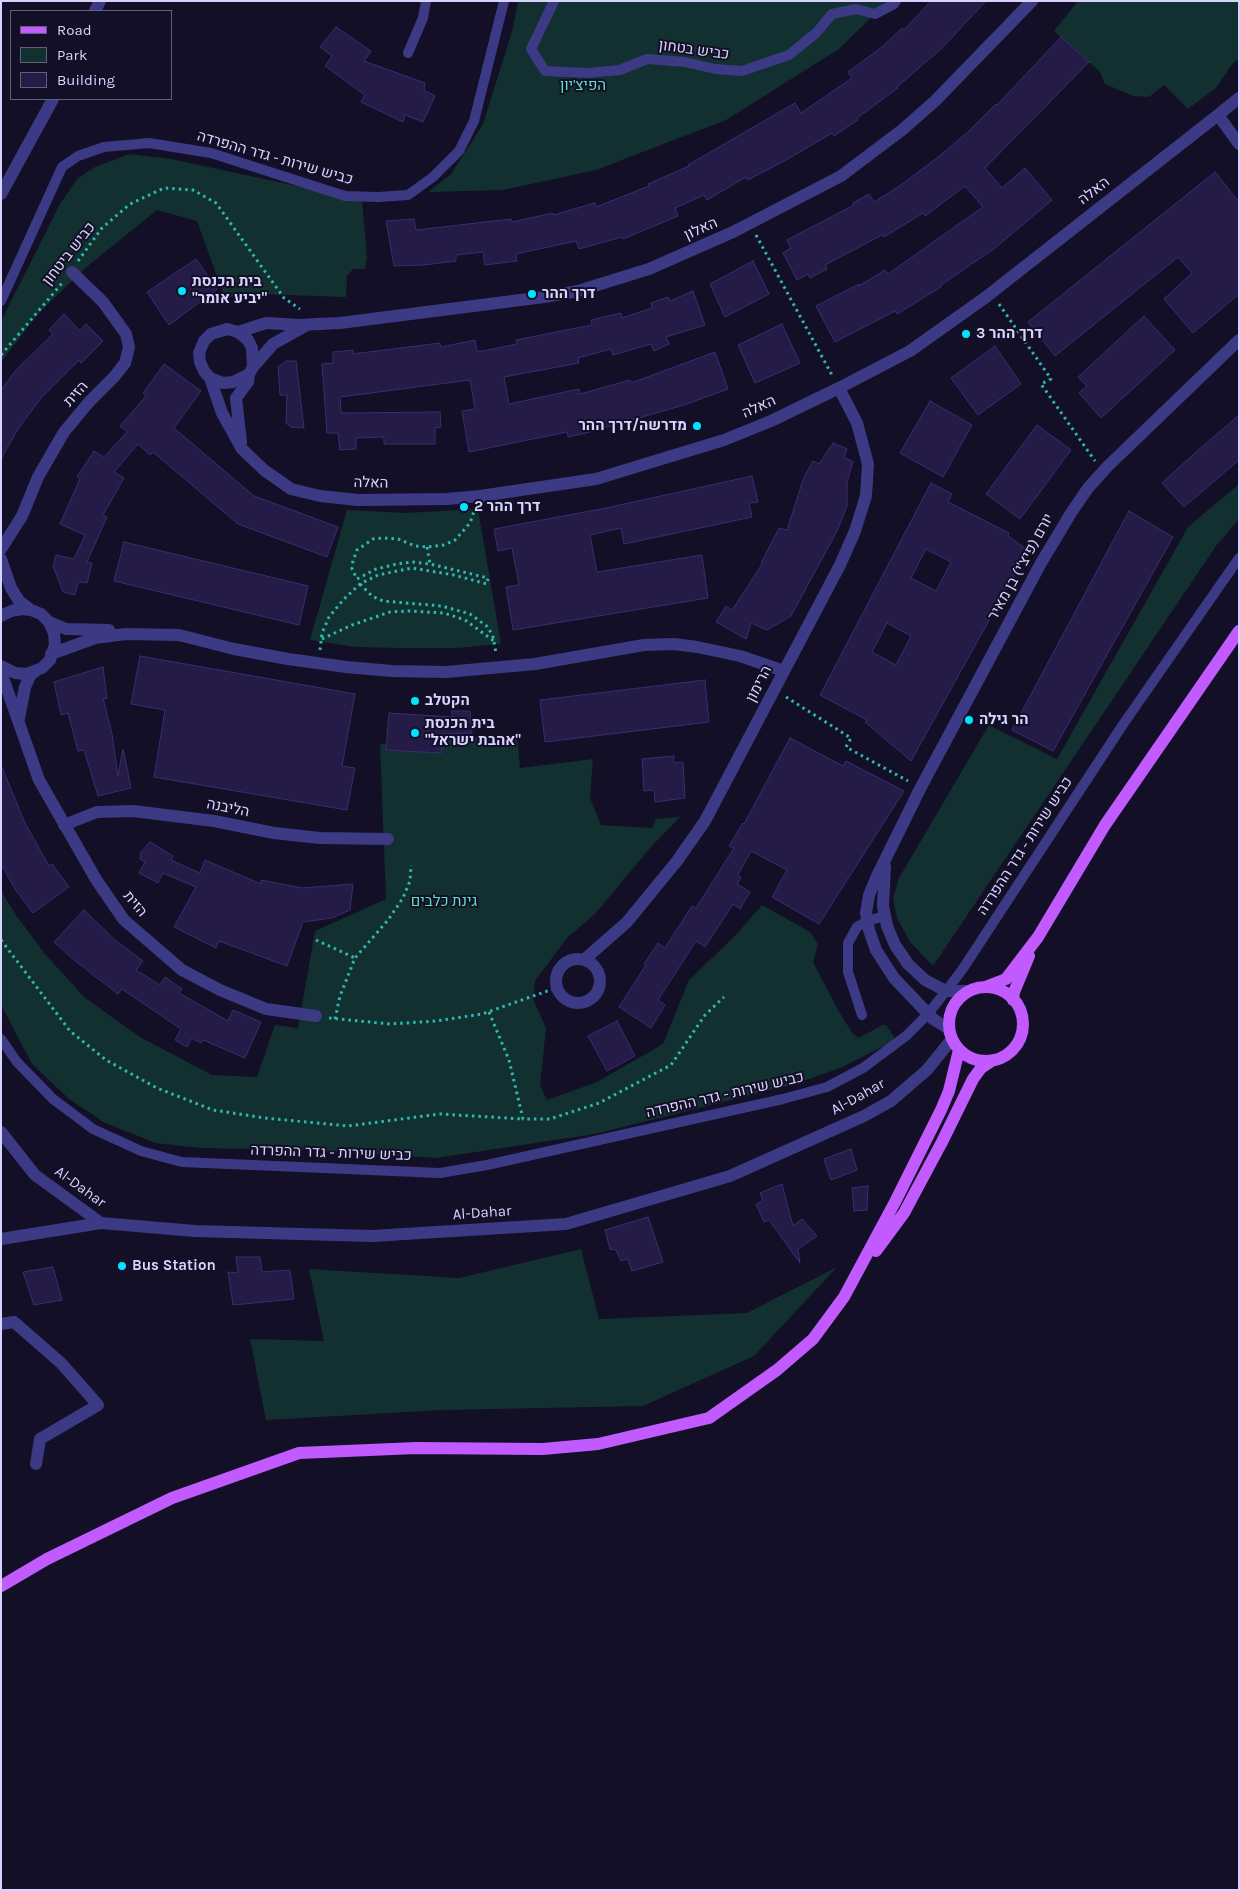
<!DOCTYPE html>
<html>
<head>
<meta charset="utf-8">
<style>
	body { margin:0 }
	#map { position:relative; width:1240px; height:1891px; overflow:hidden; background:#130f26; font-family:Karla,sans-serif }
	canvas { display:block }
	.frame { position:absolute; inset:0; border:2px solid #d9d4ff; pointer-events:none }
	.legend { position:absolute; left:10px; top:10px; width:162px; height:90px; box-sizing:border-box; background:#130f26; border:1px solid #625e7d; margin:0; padding:6px 9px; list-style:none; font-size:15px; color:#d9d4ff }
	.legend li { display:flex; align-items:center; gap:10px; height:25px }
	.legend b { width:25px; border:1px solid #625e7d }
</style>
</head>
<body>
<div id="map">
<canvas width="1240" height="1891"></canvas>
<div class="frame"></div>
<ul class="legend">
<li><b style="height:6px;background:#c25bff"></b>Road</li>
<li><b style="height:14px;background:#12302f"></b>Park</li>
<li><b style="height:14px;background:#241b47"></b>Building</li>
</ul>
</div>
<script>
const g = document.querySelector('canvas').getContext('2d');
g.lineJoin = 'round';
function fillPath(path, color) { g.fillStyle = color; g.fill(path, 'evenodd'); }
const poly = rows => new Path2D(rows.map(r => 'M' + r).join(''));
function trace(path, color, width, dash) { g.strokeStyle = color; g.lineWidth = width; g.lineCap = dash ? 'butt' : 'round'; g.setLineDash(dash || []); g.stroke(path); }
function write(font, color, halo, rows, align = 'center') {
  g.font = font + ' Karla,Heebo,sans-serif'; g.lineWidth = 4; g.setLineDash([]); g.textBaseline = 'middle'; g.strokeStyle = halo; g.fillStyle = color; for (const [text, x, y, turn = 0] of rows) {
    g.save(); g.translate(x, y); g.rotate((+turn || 0) * Math.PI / 180); g.textAlign = isNaN(turn) ? turn : align; if (halo) g.strokeText(text, 0, 0); g.fillText(text, 0, 0); g.restore();
  }
}
const green = poly([
	[518,1,888,1,839,49,726,120,596,170,503,190,428,192,451,174,483,124,513,28],
	[1078,1,1239,1,1239,59,1232,64,1216,88,1188,109,1164,85,1149,97,1133,96,1105,84,1100,72,1054,31],
	[130,154,171,159,362,200,367,258,365,269,353,269,347,276,346,297,255,294,225,298,197,221,157,210,84,269,37,315,1,362,1,321,60,204,78,178,95,167],
	[1239,484,1239,519,1216,546,933,966,910,942,897,918,893,899,899,878,989,725,1057,759,1188,527],
	[478,509,501,644,457,648,402,648,356,647,310,640,347,510,405,513],
	[517,734,520,768,593,759,590,798,601,825,652,828,656,819,680,817,650,848,595,914,567,938,535,981,533,999,546,1028,540,1085,547,1100,597,1082,663,1044,689,980,737,934,762,905,810,932,818,944,813,962,838,1010,853,1034,859,1038,882,1025,886,1025,896,1040,840,1068,795,1084,595,1134,436,1158,313,1150,201,1148,156,1143,105,1123,69,1099,32,1064,1,1005,1,891,16,915,45,954,84,997,140,1037,212,1075,257,1077,275,1025,298,1028,315,931,386,899,380,744],
	[581,1249,599,1319,747,1313,837,1267,754,1356,643,1406,444,1410,266,1420,250,1339,324,1341,309,1269,459,1278]
]);
const building = poly([
	[931,1,986,1,941,49,897,87,898,88,857,118,858,120,834,136,832,133,786,160,748,180,746,177,707,200,704,195,675,208,678,216,623,239,622,237,579,249,576,241,516,254,517,261,485,265,483,252,456,255,456,261,424,265,394,266,386,221,414,219,416,230,511,219,512,222,553,213,553,215,595,203,596,207,649,186,648,184,689,166,688,165,795,103,801,113,852,78,848,72,882,47,902,28,904,30,931,1],
	[336,27,371,51,364,61,425,83,424,90,435,96,423,122,405,115,403,122,361,102,365,95,325,66,332,56,320,47,336,27],
	[1061,37,1089,62,985,168,1002,188,1025,168,1052,200,995,248,941,285,941,287,897,314,895,311,835,342,816,306,859,284,859,286,885,270,888,274,983,207,965,186,925,216,923,213,884,237,882,235,825,265,827,269,810,278,808,274,797,280,783,253,791,248,787,240,854,205,853,203,869,194,874,202,898,187,937,158,969,131,996,104,997,105,1061,37],
	[1215,172,1239,202,1239,294,1193,333,1164,299,1192,273,1178,257,1055,356,1028,322,1215,172],
	[196,259,217,289,169,325,147,292,196,259],
	[753,261,769,294,725,317,710,284,753,261],
	[693,291,705,325,666,337,669,344,654,351,651,344,613,355,611,349,578,358,579,363,504,377,509,404,579,389,580,394,630,380,631,383,715,352,728,389,684,405,586,433,568,437,567,432,469,452,462,411,475,409,470,380,340,397,341,413,440,412,441,427,435,428,435,444,384,444,384,437,356,438,356,449,340,450,338,433,327,433,322,364,333,363,333,352,353,350,353,354,440,343,441,347,475,340,477,351,483,351,517,344,516,340,592,325,591,320,621,313,622,318,652,308,651,303,668,297,670,301,693,291],
	[64,314,80,331,86,324,103,341,81,363,79,360,41,398,18,429,1,459,1,390,16,370,53,334,49,330,64,314],
	[1144,316,1175,350,1101,418,1079,393,1087,386,1078,377,1144,316],
	[782,324,800,363,755,383,738,345,782,324],
	[995,346,1021,384,978,415,951,378,995,346],
	[286,361,296,361,304,428,291,427,286,423,287,395,280,395,278,367,286,361],
	[164,364,201,391,174,428,254,496,338,527,327,557,238,524,153,452,150,455,138,444,114,472,124,478,103,515,107,517,87,562,92,563,87,583,78,582,75,595,63,592,53,566,56,555,74,559,85,535,60,524,80,479,77,477,94,451,104,457,127,432,120,426,146,396,143,393,164,364],
	[930,401,972,425,943,477,900,453,930,401],
	[1239,415,1239,460,1184,507,1162,483,1196,452,1239,415],
	[1037,425,1071,450,1020,519,986,494,1037,425],
	[833,443,847,449,844,457,853,462,847,482,847,506,837,531,791,616,767,630,751,623,746,639,716,622,726,606,732,610,748,586,762,564,761,563,779,528,787,530,804,477,813,461,819,464,833,443],
	[752,476,758,502,749,503,752,517,624,544,621,528,590,535,597,572,702,555,708,598,513,630,506,587,519,585,512,548,498,551,494,529,606,508,752,476],
	[931,483,952,494,948,502,1009,533,1008,536,1028,550,911,761,865,722,867,720,820,695,931,483],
	[926,549,951,562,936,591,911,578,926,549],
	[887,623,911,636,896,665,872,652,887,623],
	[1129,511,1173,537,1053,751,1012,730,1129,511],
	[124,542,308,586,299,625,114,581,124,542],
	[140,656,355,694,342,766,355,768,347,810,154,777,165,710,131,704,140,656],
	[103,667,107,699,103,698,112,734,118,776,123,749,131,788,98,796,84,750,78,751,68,713,61,715,54,682,103,667],
	[705,680,709,722,545,742,540,700,705,680],
	[452,711,470,711,472,733,443,734,441,753,386,750,389,713,452,717,452,711],
	[790,738,843,766,846,761,904,791,819,924,772,897,787,870,751,851,738,875,741,878,737,884,750,892,740,909,733,904,705,947,696,941,658,1000,665,1005,651,1028,619,1007,646,965,644,964,658,943,665,948,692,906,696,908,734,848,729,846,743,823,744,824,790,738],
	[674,756,674,763,683,762,685,798,655,802,654,790,644,791,642,759,674,756],
	[1,765,25,823,49,866,52,864,69,887,33,913,15,889,1,864,1,765],
	[150,842,173,856,171,860,200,873,205,860,261,884,261,880,302,888,353,884,350,910,332,918,303,922,287,966,219,941,216,948,174,927,196,887,163,873,158,883,139,873,145,862,140,859,141,852,150,842],
	[84,910,115,940,143,961,136,970,160,985,165,977,182,989,179,993,228,1021,233,1010,261,1022,245,1058,203,1040,201,1043,192,1038,187,1047,175,1040,181,1029,122,989,118,994,74,960,54,942,84,910],
	[617,1021,635,1056,607,1071,588,1036,617,1021],
	[851,1149,857,1170,831,1180,824,1159,851,1149],
	[782,1184,793,1226,802,1219,817,1236,798,1249,800,1263,769,1220,764,1222,756,1204,763,1201,760,1193,782,1184],
	[868,1186,867,1210,854,1211,852,1188,868,1186],
	[648,1217,663,1262,632,1271,628,1259,621,1261,616,1250,610,1249,605,1230,648,1217],
	[236,1257,260,1257,262,1272,290,1270,294,1299,233,1305,228,1272,238,1273,236,1257],
	[53,1267,62,1300,34,1305,23,1272,53,1267]
]);
const path = poly([
	[756,235,833,377],
	[78,261,102,228,130,204,164,188,193,190,216,203,284,298,300,309],
	[999,304,1051,379,1041,384,1095,461],
	[1,355,63,282],
	[427,547,430,564],
	[360,584,372,596,383,601,442,606,470,614,488,627,493,637,496,653],
	[322,639,352,625,390,612,409,611,444,613,465,620,494,641],
	[320,650,322,633,329,617,344,599,360,584,378,575,412,568,454,575,487,584,488,578,430,564,412,562,397,564,376,569,357,579,352,569,353,561,357,550,373,539,383,538,398,539,415,546,427,547,444,545,455,540,470,523,474,511],
	[786,697,851,738,846,747,908,781],
	[1,940,70,1031,106,1060,157,1088,213,1110,265,1118,348,1126,440,1114,523,1119],
	[316,940,355,958],
	[489,1012,509,1060,523,1119,550,1119,599,1103,671,1065,705,1015,724,997],
	[329,1018,390,1024,436,1021,482,1014,556,988],
	[335,1019,340,996,355,958,388,920,403,898,410,881,411,865]
]);
const service = poly([
	[554,1,531,49,545,71,587,73,620,70,647,59,685,62,715,69,742,71,789,55,816,33,832,14,856,9,875,14,894,4,896,1],
	[408,53,423,18,426,1],
	[1,301,62,167,78,156,104,147,149,143,211,153,345,196,378,197,408,195,433,177,459,151,474,121,504,1],
	[862,1015,848,972,848,943,857,927,867,921,885,916],
	[1,1039,17,1062,53,1099,93,1129,141,1151,182,1162,440,1173,487,1165,783,1099,827,1087,863,1068,906,1036,928,1014,946,991,962,970,1124,723,1239,558]
]);
const minor = poly([
	[1218,115,1239,98],
	[1,549,22,516,38,477,64,432,89,402,114,377,125,363,129,347,126,334,103,302,72,272],
	[1,559,11,588,19,601,31,610],
	[1,616,11,611,22,609,31,610,41,614,49,622,54,633,55,645,50,660,42,668,26,674,15,673,1,666],
	[49,622,66,629,109,630],
	[51,654,95,638,126,634,179,635,234,649,288,659,346,667,392,671,446,672,535,664,644,645,674,644,697,647,740,656,784,671],
	[1,672,39,780,97,881,124,920,182,970,220,990,266,1009,316,1016],
	[19,718,25,687,31,674,36,671],
	[64,825,97,812,133,811,214,821,274,833,320,838,388,839],
	'556 981a22 22 0 1 1 44 0a22 22 0 1 1-44 0Z',
	[585,959,627,922,677,861,705,821,840,565,855,531,866,496,868,464,857,423,839,388],
	[1,1324,14,1322,61,1363,98,1405,40,1439,36,1464]
]);
const tertiary = poly([
	[95,11,100,1],
	[1,194,53,99],
	[227,329,238,332,248,340,252,348,253,367,249,374,233,382,223,383,210,378,204,371,200,362,199,353,204,341,211,334,227,329],
	[238,332,266,323,299,325,340,323,544,297,578,291,649,269,733,232,841,176,902,130,935,101,1032,1],
	[253,367,273,344,307,325],
	[210,378,222,413,242,449,264,470,291,489,320,496,358,500,447,499,480,496,596,479,724,440,771,421,839,388,910,351,986,297,1218,115,1239,144],
	[241,442,236,398,248,382,249,374],
	[885,867,883,906,887,926,895,945,908,964,925,980,946,991,968,991],
	[949,1029,933,1019,894,978,876,950,869,930,866,913,869,895,877,876,921,787,1041,563,1071,513,1088,488,1108,466,1239,340],
	[1,1132,35,1175,101,1223,195,1231,372,1236,566,1224,730,1176,864,1116,891,1101,927,1070,952,1039],
	[1,1239,101,1223]
]);
const primary = poly([
	[985,987,1006,979,1038,937,1105,825,1239,631],
	'949 1024a37 37 0 1 1 74 0a37 37 0 1 1-74 0Z',
	[1013,1000,1014,992,1029,956],
	[876,1251,904,1213,942,1142,973,1079,981,1068,993,1060],
	[1,1586,47,1559,172,1498,299,1453,416,1448,543,1449,598,1444,709,1418,777,1370,813,1339,844,1297,895,1202,941,1110,949,1091,959,1050]
]);
const markers = [
	[182,291,5,"#00e5ff"],
	[532,294,5,"#00e5ff"],
	[966,334,5,"#00e5ff"],
	[697,426,5,"#00e5ff"],
	[464,507,5,"#00e5ff"],
	[415,701,5,"#00e5ff"],
	[969,720,5,"#00e5ff"],
	[415,733,5,"#00e5ff"],
	[122,1266,5,"#00e5ff"]
];
const streetNames = [
	["כביש בטחון",694,50,8],
	["כביש שירות - גדר ההפרדה",275,158,16],
	["האלה",1094,191,-38],
	["האלון",701,229,-24],
	["כביש ביטחון",69,254,-52],
	["הזית",76,394,-48],
	["האלה",759,407,-24],
	["האלה",371,483,1],
	["יורם (פיצ'י) בן מאיר",1021,567,-61],
	["הרימון",759,684,-63],
	["הליבנה",228,808,11],
	["כביש שירות - גדר ההפרדה",1025,846,-57],
	["הזית",135,904,50],
	["כביש שירות - גדר ההפרדה",725,1095,-13],
	["Al-Dahar",858,1097,-29],
	["כביש שירות - גדר ההפרדה",331,1153,2],
	["Al-Dahar",80,1187,36],
	["Al-Dahar",482,1213,-4]
];
const parkNames = [
	["הפיצ'יון",583,86],
	["גינת כלבים",444,902]
];
const poiNames = [
	["בית הכנסת",192,282],
	["\"יביע אומר\"",192,299],
	["דרך ההר",542,294],
	["דרך ההר 3",976,334],
	["מדרשה/דרך ההר",687,426,"right"],
	["דרך ההר 2",474,507],
	["הקטלב",425,701],
	["הר גילה",979,720],
	["בית הכנסת",425,724],
	["\"אהבת ישראל\"",425,741],
	["Bus Station",132,1266]
];
fillPath(green, '#12302f');
fillPath(building, '#241b47');
trace(building, '#3b2d73', 1);
trace(path, '#2fb8b0', 3, [2.5, 4]);
trace(service, '#3d3a85', 10);
trace(minor, '#3d3a85', 12);
trace(tertiary, '#3d3a85', 12);
trace(primary, '#c25bff', 12);
for (const [x, y, r, color] of markers) { const dot = new Path2D(); dot.arc(x, y, r, 0, 2 * Math.PI); g.fillStyle = color; g.fill(dot); trace(dot, '#130f26', 2); }
write('15px', '#d9d4ff', '#130f26', streetNames);
write('15px', '#5fe0c0', '#130f26', parkNames);
write('bold 15px', '#d9d4ff', '#130f26', poiNames, 'left');
</script>
</body>
</html>
